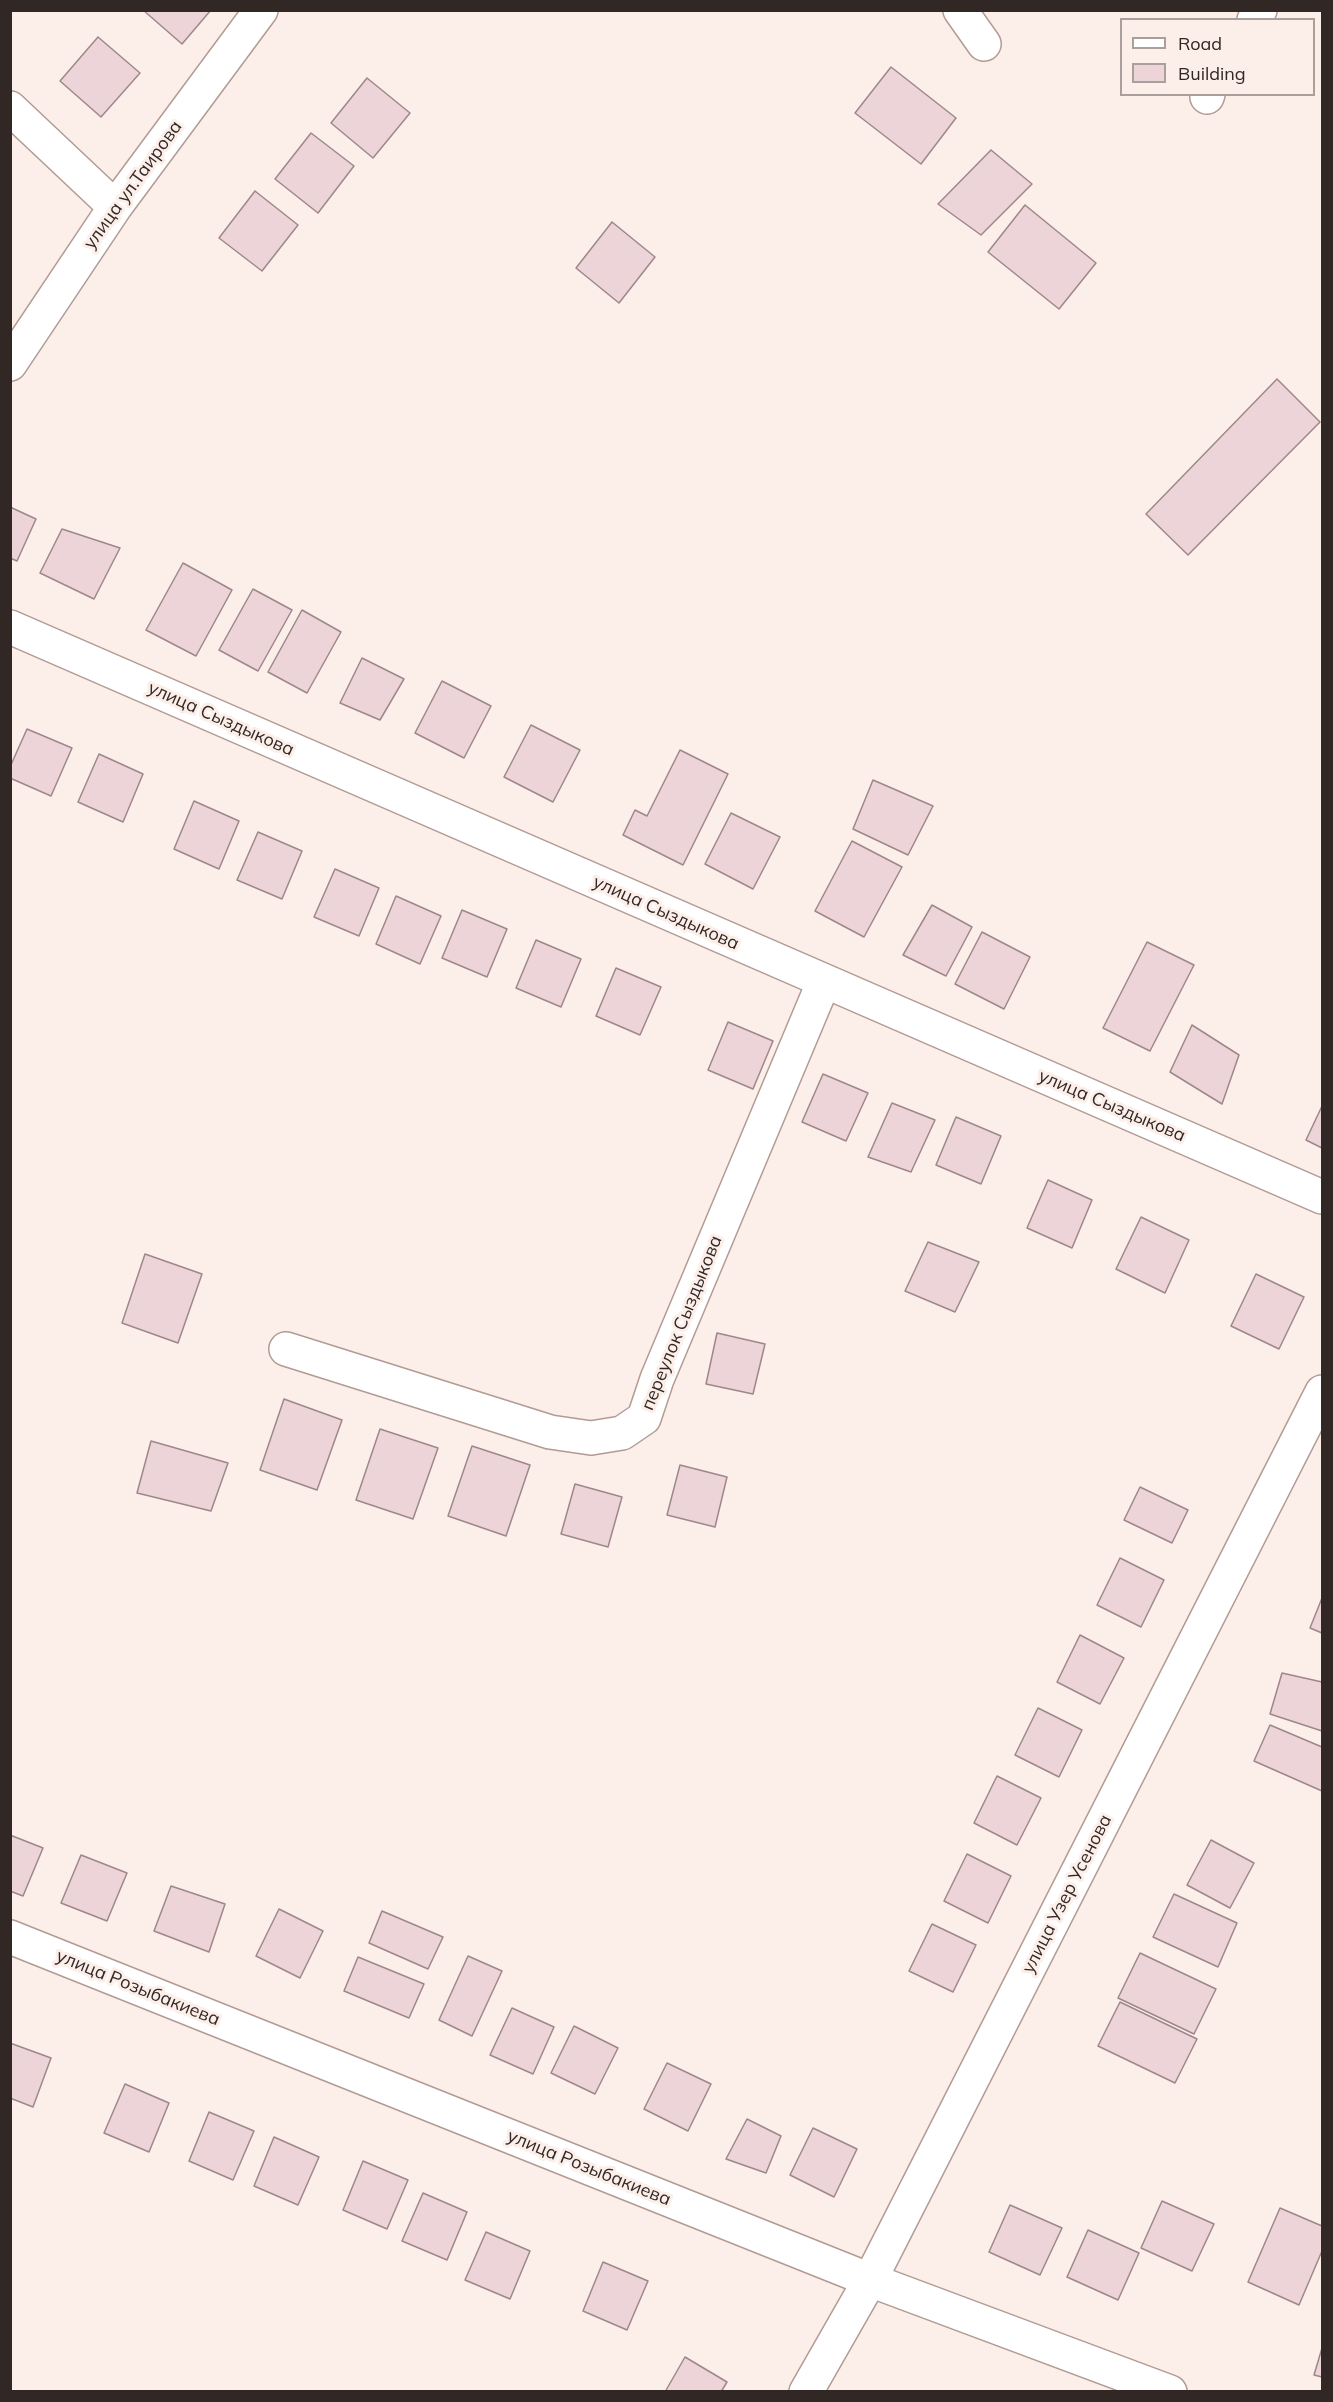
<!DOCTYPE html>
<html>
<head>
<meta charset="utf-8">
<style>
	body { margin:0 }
	#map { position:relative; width:1333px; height:2402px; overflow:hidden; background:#fceee9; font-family:Mulish,sans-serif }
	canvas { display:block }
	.frame { position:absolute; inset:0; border:12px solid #312825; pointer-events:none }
	.legend { position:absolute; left:1120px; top:18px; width:195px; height:78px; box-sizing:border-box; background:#fceee9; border:2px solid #ab9f9b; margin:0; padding:8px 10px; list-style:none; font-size:18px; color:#312825 }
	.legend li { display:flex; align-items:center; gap:12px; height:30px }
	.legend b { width:30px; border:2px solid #ab9f9b }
</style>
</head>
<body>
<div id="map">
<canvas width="1333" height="2402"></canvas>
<div class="frame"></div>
<ul class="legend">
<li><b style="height:8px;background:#fff"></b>Road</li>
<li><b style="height:16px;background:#edd4d8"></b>Building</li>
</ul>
</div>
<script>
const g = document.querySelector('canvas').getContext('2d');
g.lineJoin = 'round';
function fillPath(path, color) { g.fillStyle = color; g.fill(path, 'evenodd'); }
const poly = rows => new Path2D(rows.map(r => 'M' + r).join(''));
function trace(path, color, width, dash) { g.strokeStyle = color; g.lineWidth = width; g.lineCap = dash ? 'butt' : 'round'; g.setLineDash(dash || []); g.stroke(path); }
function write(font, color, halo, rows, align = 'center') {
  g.font = font + ' Mulish,sans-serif'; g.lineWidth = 6; g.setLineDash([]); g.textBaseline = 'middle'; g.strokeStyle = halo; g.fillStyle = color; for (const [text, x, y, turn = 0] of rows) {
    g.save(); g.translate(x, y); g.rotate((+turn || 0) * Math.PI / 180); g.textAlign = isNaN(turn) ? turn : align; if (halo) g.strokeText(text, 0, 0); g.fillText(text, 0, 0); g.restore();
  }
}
const building = poly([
	[143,10,211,10,182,44,143,10],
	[98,37,140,73,101,117,60,81,98,37],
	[891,67,956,118,921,164,855,113,891,67],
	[367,78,410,113,373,158,331,123,367,78],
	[311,133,354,166,318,213,275,179,311,133],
	[991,150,1032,184,981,235,938,204,991,150],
	[255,191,298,225,262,271,219,238,255,191],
	[1025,205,1096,263,1059,309,988,252,1025,205],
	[612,222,655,257,619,303,576,268,612,222],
	[1277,379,1320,422,1188,555,1146,514,1277,379],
	[10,507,36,519,17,561,10,558,10,507],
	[62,529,120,548,94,599,40,573,62,529],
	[183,563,232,590,196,656,146,630,183,563],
	[253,589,292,610,258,671,219,650,253,589],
	[302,610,341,632,307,693,268,672,302,610],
	[362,658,404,679,380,720,340,703,362,658],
	[442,681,491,706,464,758,415,733,442,681],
	[531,725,580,750,553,802,504,777,531,725],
	[27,729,72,748,51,796,10,778,10,767,27,729],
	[680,750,728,774,683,865,623,835,635,810,647,816,680,750],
	[99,754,143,774,123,822,78,802,99,754],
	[873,780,933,806,908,855,853,829,873,780],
	[194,801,239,821,219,869,174,849,194,801],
	[731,813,780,837,753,889,705,864,731,813],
	[258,832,302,851,282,899,237,880,258,832],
	[852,841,902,867,864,937,815,911,852,841],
	[335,869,379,888,359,936,314,917,335,869],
	[396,896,441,916,420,964,376,944,396,896],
	[932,905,972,927,946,976,903,955,932,905],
	[462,910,507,929,487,977,442,958,462,910],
	[982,932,1030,957,1004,1009,955,984,982,932],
	[536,940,581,959,561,1007,516,988,536,940],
	[1147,942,1194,965,1150,1051,1103,1028,1147,942],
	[616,968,661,987,640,1035,596,1016,616,968],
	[728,1022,773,1041,753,1089,708,1070,728,1022],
	[1192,1025,1239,1055,1222,1104,1170,1072,1192,1025],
	[823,1074,868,1093,846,1141,802,1122,823,1074],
	[892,1103,935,1120,911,1172,868,1157,892,1103],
	[1322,1106,1322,1148,1306,1140,1322,1106],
	[956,1117,1001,1136,981,1184,936,1165,956,1117],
	[1048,1180,1092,1200,1072,1248,1027,1228,1048,1180],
	[1141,1217,1189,1240,1165,1293,1116,1269,1141,1217],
	[928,1242,979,1262,955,1312,905,1291,928,1242],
	[145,1254,202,1274,178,1343,122,1323,145,1254],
	[1256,1274,1304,1297,1279,1349,1231,1326,1256,1274],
	[717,1333,765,1344,753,1394,706,1384,717,1333],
	[284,1399,342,1420,317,1490,260,1470,284,1399],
	[380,1429,438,1448,413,1519,356,1500,380,1429],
	[151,1441,228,1463,211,1511,137,1493,151,1441],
	[472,1446,530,1465,506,1536,448,1516,472,1446],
	[680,1465,727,1477,715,1527,667,1515,680,1465],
	[575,1484,622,1497,608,1547,561,1534,575,1484],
	[1140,1487,1188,1510,1172,1543,1124,1520,1140,1487],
	[1120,1558,1164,1580,1141,1627,1097,1605,1120,1558],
	[1322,1598,1322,1633,1310,1628,1322,1598],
	[1080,1635,1124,1658,1100,1704,1057,1682,1080,1635],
	[1282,1673,1322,1682,1322,1731,1270,1714,1282,1673],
	[1038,1708,1082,1730,1059,1777,1015,1755,1038,1708],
	[1270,1725,1322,1747,1322,1791,1254,1761,1270,1725],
	[997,1776,1041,1798,1017,1845,974,1823,997,1776],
	[10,1835,43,1848,23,1896,10,1891,10,1835],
	[1211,1840,1254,1863,1230,1908,1187,1885,1211,1840],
	[967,1854,1011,1876,988,1923,944,1901,967,1854],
	[81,1855,127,1873,107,1921,61,1903,81,1855],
	[171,1886,225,1904,209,1952,154,1931,171,1886],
	[1174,1894,1237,1923,1218,1967,1153,1937,1174,1894],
	[279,1909,323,1931,300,1978,256,1956,279,1909],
	[382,1911,443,1937,428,1969,369,1943,382,1911],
	[932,1924,976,1945,953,1992,909,1971,932,1924],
	[1140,1953,1216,1989,1194,2034,1118,1998,1140,1953],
	[468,1956,502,1971,472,2036,439,2020,468,1956],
	[358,1957,424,1984,409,2018,344,1991,358,1957],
	[1120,2002,1197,2039,1175,2083,1098,2046,1120,2002],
	[512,2008,554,2027,533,2074,490,2055,512,2008],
	[574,2026,618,2048,595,2094,551,2073,574,2026],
	[10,2043,51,2058,33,2107,10,2098,10,2043],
	[667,2063,711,2084,688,2131,644,2109,667,2063],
	[125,2084,169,2103,149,2152,104,2133,125,2084],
	[209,2112,254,2131,233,2180,189,2161,209,2112],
	[747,2119,781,2136,766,2173,726,2159,747,2119],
	[813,2128,857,2149,834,2197,790,2175,813,2128],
	[274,2137,319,2157,298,2205,254,2186,274,2137],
	[363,2161,408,2180,387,2229,343,2210,363,2161],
	[423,2193,467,2212,447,2260,402,2241,423,2193],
	[1162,2201,1214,2224,1192,2271,1141,2248,1162,2201],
	[1010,2205,1062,2228,1040,2275,989,2252,1010,2205],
	[1280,2208,1322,2226,1322,2251,1299,2305,1248,2282,1280,2208],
	[1088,2230,1139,2253,1118,2300,1067,2277,1088,2230],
	[486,2232,530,2251,510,2299,465,2280,486,2232],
	[603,2262,648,2281,627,2330,583,2311,603,2262],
	[1322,2348,1322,2377,1314,2375,1322,2348],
	[685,2357,727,2382,721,2392,665,2392,685,2357]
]);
const minor = poly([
	[960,10,984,44],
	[1254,20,1260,10],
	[1207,97,1208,94],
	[10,108,115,207],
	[10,364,115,207,261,10],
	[10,627,1322,1197],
	[286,1349,550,1432,591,1438,622,1433,644,1418,657,1379,824,981],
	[10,1937,870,2280,1170,2392],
	[806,2392,870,2280,1322,1392]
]);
const streetNames = [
	["улица ул.Таирова",133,185,-54],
	["улица Сыздыкова",221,719,24],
	["улица Сыздыкова",666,913,24],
	["улица Сыздыкова",1112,1106,23],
	["переулок Сыздыкова",682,1323,-68],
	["улица Узер Усенова",1067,1894,-63],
	["улица Розыбакиева",138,1988,22],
	["улица Розыбакиева",589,2168,22]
];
fillPath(building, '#edd4d8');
trace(building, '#9e878b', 1.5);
trace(minor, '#b29b94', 36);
trace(minor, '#fff', 33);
write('18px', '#312825', '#fceee9', streetNames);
</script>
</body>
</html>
